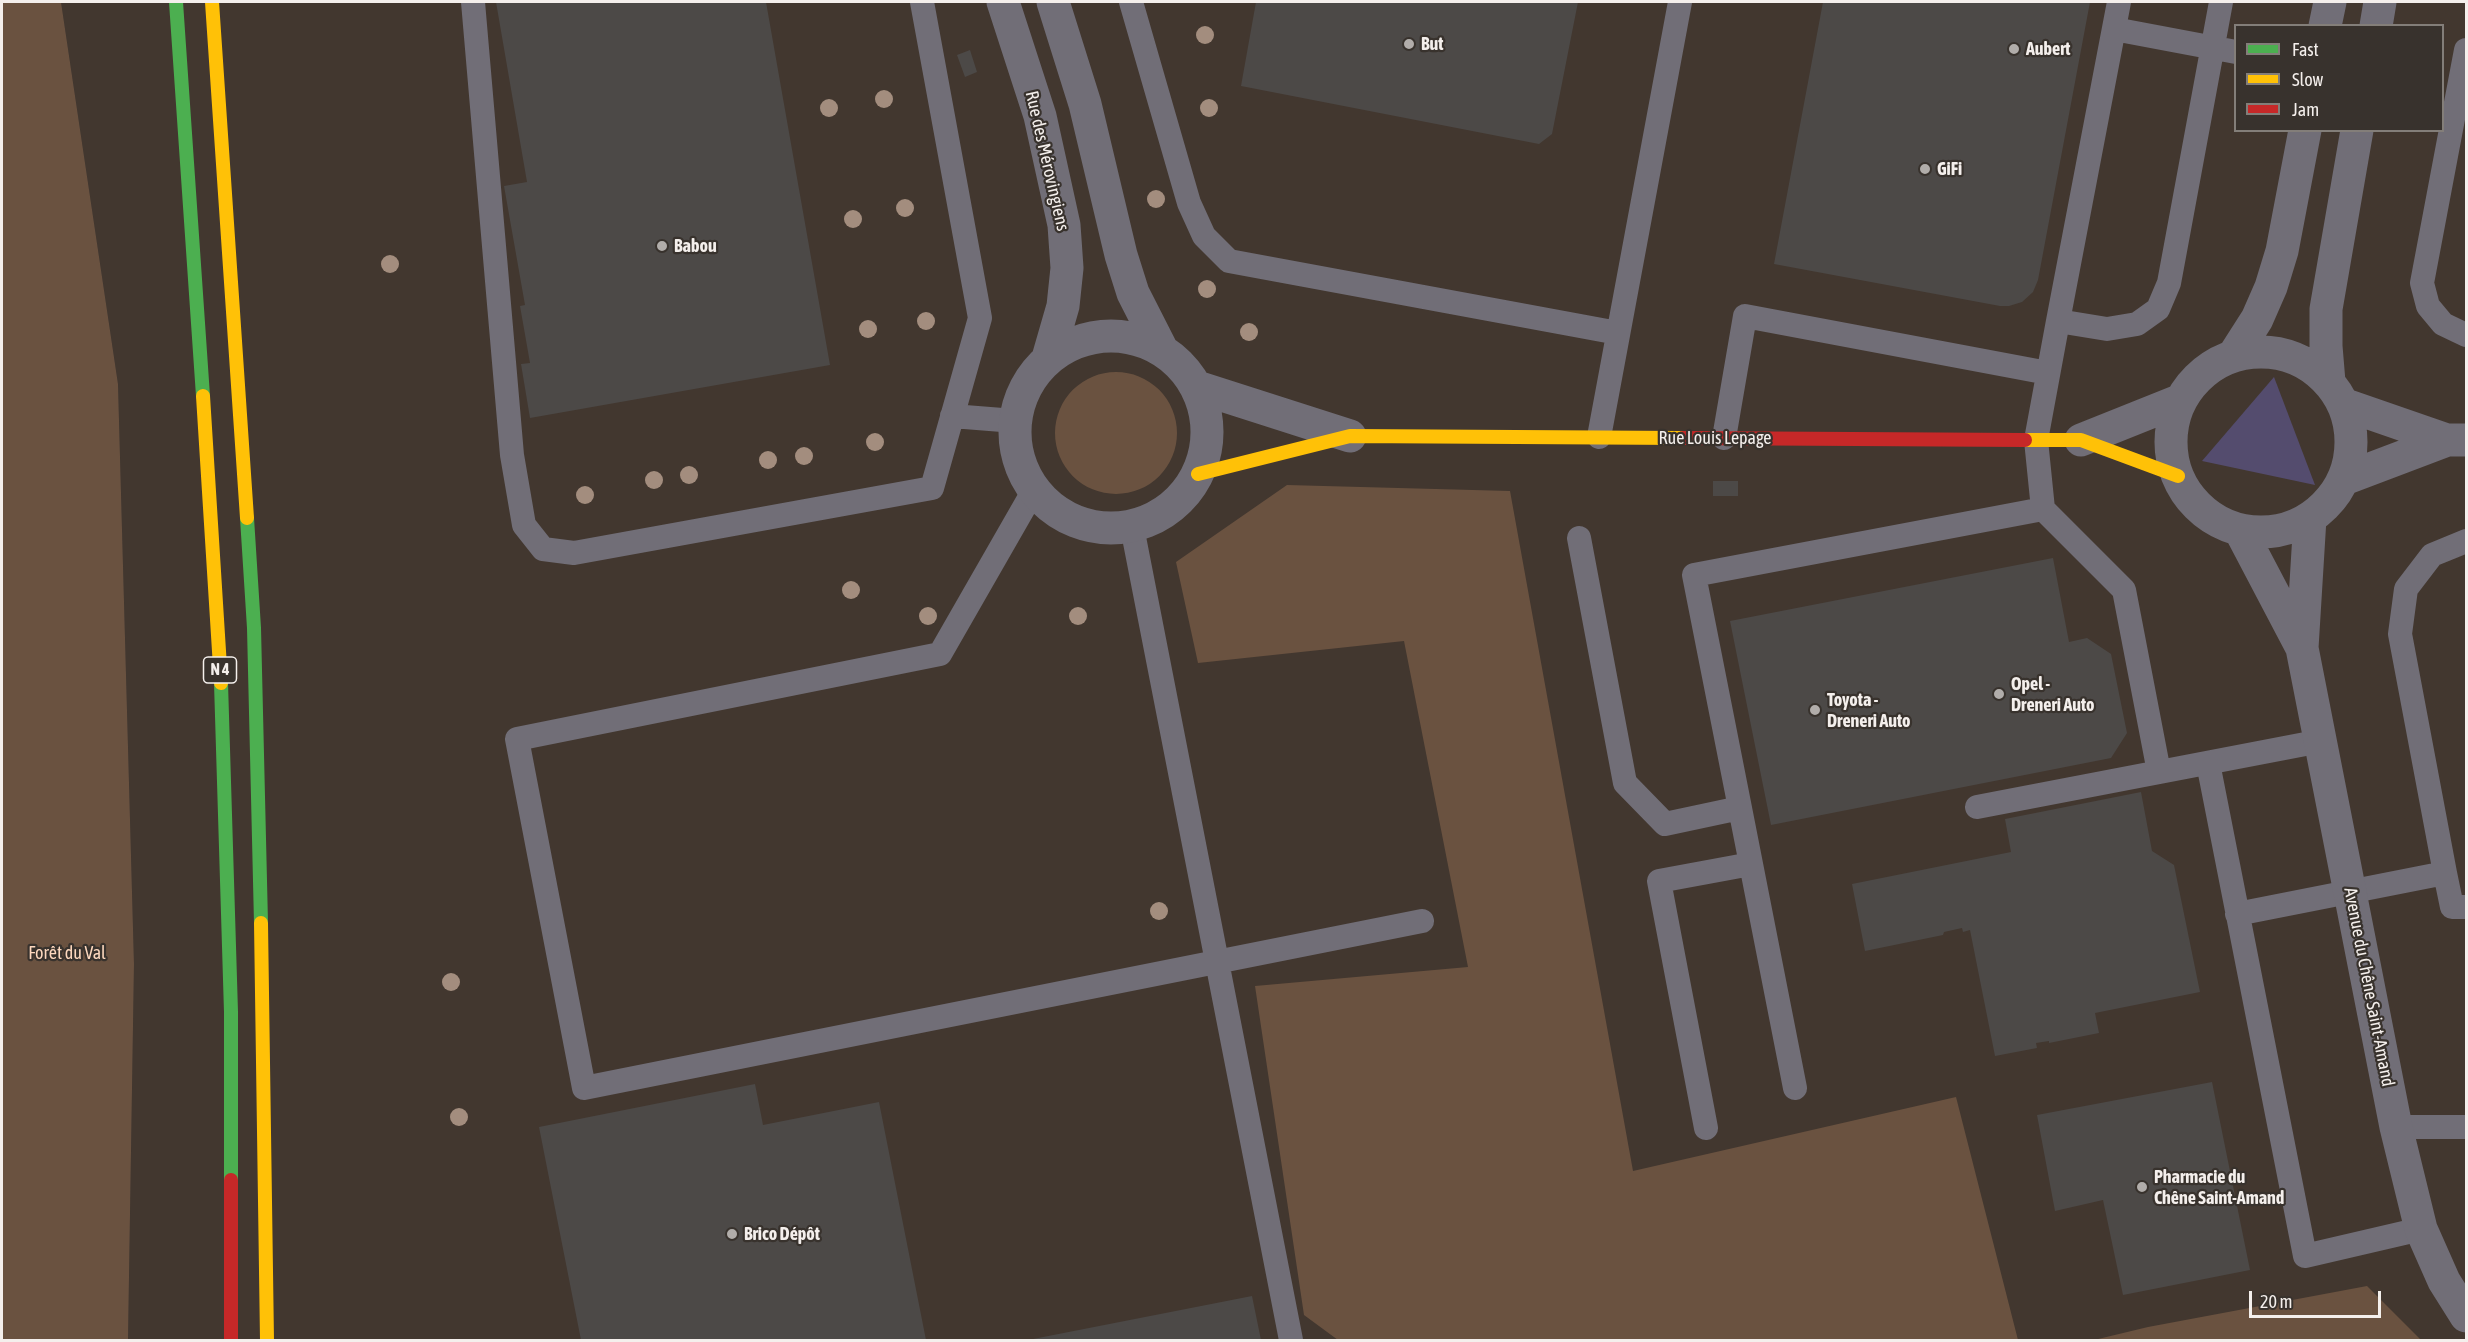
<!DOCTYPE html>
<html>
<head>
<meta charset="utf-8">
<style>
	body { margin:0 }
	#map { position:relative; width:2468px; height:1342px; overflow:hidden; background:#353230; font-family:"Asap Condensed",sans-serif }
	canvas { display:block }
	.frame { position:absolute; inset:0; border:3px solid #f4efec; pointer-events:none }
	.legend { position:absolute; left:2234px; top:24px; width:210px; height:108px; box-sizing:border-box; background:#38322d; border:2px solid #837e79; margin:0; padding:8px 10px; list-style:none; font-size:18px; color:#f4efec }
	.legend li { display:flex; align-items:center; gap:12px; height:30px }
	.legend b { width:30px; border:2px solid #837e79 }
	.scale { position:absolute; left:2249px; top:1291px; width:132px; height:27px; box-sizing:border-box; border:3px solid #f4efec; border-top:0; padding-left:8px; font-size:18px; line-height:21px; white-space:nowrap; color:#f4efec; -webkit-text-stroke:4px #38322d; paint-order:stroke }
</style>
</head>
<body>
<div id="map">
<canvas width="2468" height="1342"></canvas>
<div class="frame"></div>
<ul class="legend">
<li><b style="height:8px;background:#4caf50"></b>Fast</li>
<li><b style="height:8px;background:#ffc107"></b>Slow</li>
<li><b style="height:8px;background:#c62828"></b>Jam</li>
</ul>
<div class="scale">20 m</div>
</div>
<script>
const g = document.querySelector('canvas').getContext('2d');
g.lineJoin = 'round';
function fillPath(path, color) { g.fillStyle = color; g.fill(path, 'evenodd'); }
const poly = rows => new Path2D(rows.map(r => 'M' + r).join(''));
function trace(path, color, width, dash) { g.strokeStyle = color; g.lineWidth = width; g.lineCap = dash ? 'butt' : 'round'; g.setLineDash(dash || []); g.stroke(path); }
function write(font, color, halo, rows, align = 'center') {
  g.font = font + ' "Asap Condensed",sans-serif'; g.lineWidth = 4.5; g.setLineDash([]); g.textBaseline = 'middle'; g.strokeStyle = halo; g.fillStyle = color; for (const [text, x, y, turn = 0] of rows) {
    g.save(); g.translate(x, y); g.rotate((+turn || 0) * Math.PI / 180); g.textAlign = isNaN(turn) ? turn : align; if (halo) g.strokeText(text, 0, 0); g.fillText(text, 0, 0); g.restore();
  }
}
const built = poly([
	[61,2,2466,2,2466,1340,128,1340,134,964,118,384],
	[2236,26,2442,26,2442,130,2236,130]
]);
const green = poly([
	[2,2,61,2,118,384,134,964,128,1340,2,1340],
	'1055 433a61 61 0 1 1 122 0a61 61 0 1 1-122 0Z',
	[1287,485,1510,491,1633,1171,1956,1097,2018,1340,1338,1340,1304,1315,1255,986,1468,967,1404,641,1198,663,1176,562],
	[2367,1286,2421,1340,2094,1340,2148,1327]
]);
const water = poly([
	[2274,377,2315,485,2202,461]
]);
const building = poly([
	[496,2,766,2,830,365,530,418,521,364,530,363,520,306,525,305,504,186,527,182],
	[1256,2,1578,2,1552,134,1539,144,1241,86],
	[1823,2,2090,2,2038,280,2033,292,2022,302,2009,306,2000,306,1774,264],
	[970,50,977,72,965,77,957,55],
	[1713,481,1738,481,1738,496,1713,496],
	[2053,558,2069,642,2087,638,2111,654,2127,733,2111,758,1771,825,1730,621],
	[2141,792,2152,851,2174,865,2200,992,2095,1013,2099,1033,2049,1043,2049,1041,2036,1043,2037,1048,1995,1056,1970,930,1963,932,1962,928,1944,932,1943,935,1865,951,1852,884,2011,852,2005,819],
	[2212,1082,2250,1270,2123,1295,2103,1200,2055,1211,2037,1115],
	[755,1084,763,1125,879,1102,926,1340,581,1340,539,1127],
	[1252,1296,1261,1340,1033,1340,1033,1339]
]);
const lane = poly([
	[473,2,512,455,524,525,543,549,574,553,932,488,980,318,922,2],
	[1131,2,1189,203,1204,236,1229,261,1618,333],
	[2119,2,2058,321,2107,329,2137,324,2158,309,2169,283,2221,2],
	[2114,29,2236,52],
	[2466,50,2422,283,2428,306,2443,324,2466,335],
	[952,416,1015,421],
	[1599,437,1680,2],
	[1724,438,1745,316,2048,373],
	[1034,490,940,654,517,739,584,1088,1422,921],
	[2043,509,2036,440,2058,321],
	[1132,527,1291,1340],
	[1579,538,1625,783,1665,824,1740,808,1694,575,2043,509,2124,590,2159,772],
	[2208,763,2305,1256,2421,1229],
	[1977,807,2321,741],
	[1740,808,1795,1088],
	[2445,873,2452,907,2466,907],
	[2237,914,2445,873,2400,634,2406,589,2432,555,2466,541],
	[2396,1127,2466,1127],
	[1706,1128,1659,881,1751,864]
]);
const street = poly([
	[1003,2,1040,116,1064,225,1067,268,1063,306,1048,358],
	[1053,2,1085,104,1121,255,1133,293,1162,350],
	[2325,26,2330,2],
	[2376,26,2380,2],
	'1015 432a96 96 0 1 1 192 0a96 96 0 1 1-192 0Z',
	'2171 442a90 90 0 1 1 180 0a90 90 0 1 1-180 0Z',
	[2234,355,2257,319,2271,287,2282,251,2305,130],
	[2329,382,2326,346,2326,309,2357,130],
	[1197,387,1350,436],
	[2343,404,2447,440,2466,440],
	[2081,440,2181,400],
	[2344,479,2447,440],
	[2310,518,2302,648,2396,1127,2421,1229,2444,1281,2466,1316],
	[2240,530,2302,648]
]);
const fast = poly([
	[176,2,203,396],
	[247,518,254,628,261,923],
	[221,683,231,1012,231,1180]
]);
const slow = poly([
	[212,2,247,518],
	[203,396,221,683],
	[2025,440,2081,440,2178,476],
	[1198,474,1350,436,1683,438],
	[261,923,267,1340]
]);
const jam = poly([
	[1683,438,2025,440],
	[231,1180,231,1340]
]);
const trees = [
	[1205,35],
	[884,99],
	[829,108],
	[1209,108],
	[1156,199],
	[905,208],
	[853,219],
	[390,264],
	[1207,289],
	[926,321],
	[868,329],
	[1249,332],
	[875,442],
	[804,456],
	[768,460],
	[689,475],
	[654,480],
	[585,495],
	[851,590],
	[928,616],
	[1078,616],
	[1159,911],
	[451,982],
	[459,1117]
];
const markers = [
	[1409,44,6,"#b1adaa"],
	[2014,49,6,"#b1adaa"],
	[1925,169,6,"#b1adaa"],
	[662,246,6,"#b1adaa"],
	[1999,694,6,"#b1adaa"],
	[1815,710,6,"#b1adaa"],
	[2142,1187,6,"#b1adaa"],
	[732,1234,6,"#b1adaa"]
];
const shields = [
	[220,670,33]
];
const shieldNames = [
	["N 4",220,670]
];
const poiNames = [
	["But",1421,44],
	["Aubert",2026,49],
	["GiFi",1937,169],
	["Babou",674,246],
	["Opel -",2011,684],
	["Dreneri Auto",2011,705],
	["Toyota -",1827,700],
	["Dreneri Auto",1827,721],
	["Pharmacie du",2154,1177],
	["Chêne Saint-Amand",2154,1198],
	["Brico Dépôt",744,1234]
];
const streetNames = [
	["Rue des Mérovingiens",1047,161,77],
	["Rue Louis Lepage",1715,438],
	["Avenue du Chêne Saint-Amand",2369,987,79]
];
const parkNames = [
	["Forêt du Val",67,953]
];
fillPath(built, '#42372f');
fillPath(green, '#6a5240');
fillPath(water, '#544c6e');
fillPath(building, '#4c4947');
trace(lane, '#716e77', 24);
trace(street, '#716e77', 33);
trace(fast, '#4caf50', 14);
trace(slow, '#ffc107', 14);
trace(jam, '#c62828', 14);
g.fillStyle = '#a38d7e';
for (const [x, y] of trees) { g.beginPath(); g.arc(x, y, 9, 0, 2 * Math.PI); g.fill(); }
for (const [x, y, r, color] of markers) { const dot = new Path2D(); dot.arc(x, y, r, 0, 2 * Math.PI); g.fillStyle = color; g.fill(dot); trace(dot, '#38322d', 2); }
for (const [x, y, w] of shields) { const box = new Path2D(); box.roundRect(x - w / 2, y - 13, w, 26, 4.5); g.fillStyle = '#38322d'; g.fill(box); trace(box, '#f4efec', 1.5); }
write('bold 16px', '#f4efec', null, shieldNames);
write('bold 18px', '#f4efec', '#38322d', poiNames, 'left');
write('18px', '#f4efec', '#38322d', streetNames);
write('18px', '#fdd8be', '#38322d', parkNames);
</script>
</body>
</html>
